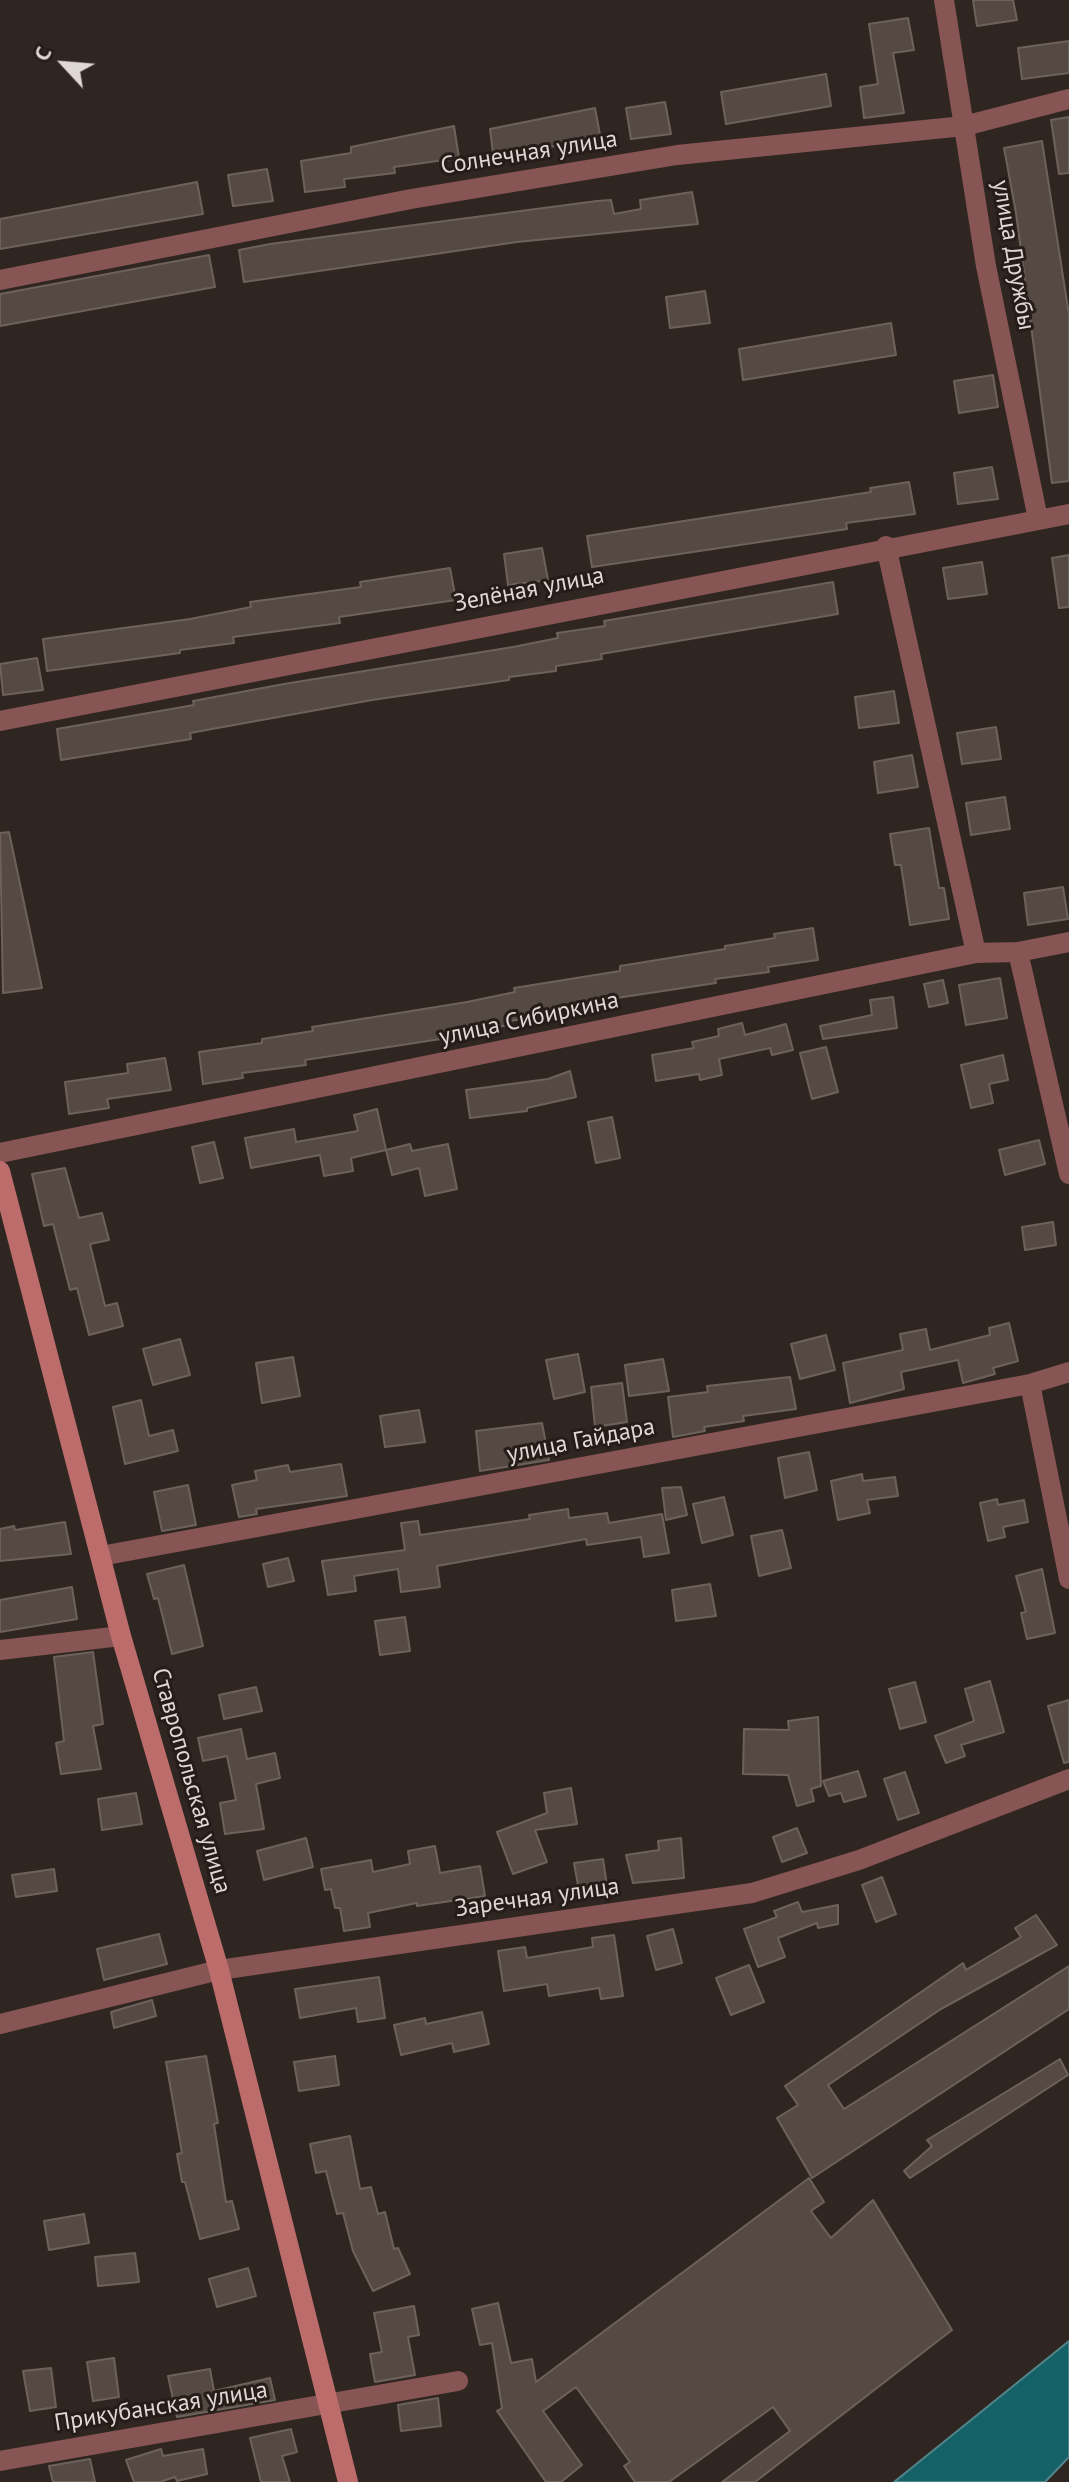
<!DOCTYPE html>
<html>
<head>
<meta charset="utf-8">
<style>
	body { margin:0 }
	#map { position:relative; width:1069px; height:2482px; overflow:hidden; background:#302621; font-family:"PT Sans",sans-serif }
	canvas { display:block }
	.north { position:absolute; left:24px; top:24px; width:80px; height:80px; -webkit-text-stroke:6px #261c18; paint-order:stroke; rotate:296deg; font-size:22px; font-weight:700; line-height:32px; text-align:center; color:#dfd8d5 }
	.north::after { content:''; display:block; margin:auto; width:28px; height:36px; background:#dfd8d5; clip-path:polygon(50% 0,100% 100%,50% 72%,0 100%) }
</style>
</head>
<body>
<div id="map">
<canvas width="1069" height="2482"></canvas>
<div class="north">С</div>
</div>
<script>
const g = document.querySelector('canvas').getContext('2d');
g.lineJoin = 'round';
function fillPath(path, color) { g.fillStyle = color; g.fill(path, 'evenodd'); }
const poly = rows => new Path2D(rows.map(r => 'M' + r).join(''));
function trace(path, color, width, dash) { g.strokeStyle = color; g.lineWidth = width; g.lineCap = dash ? 'butt' : 'round'; g.setLineDash(dash || []); g.stroke(path); }
function write(font, color, halo, rows, align = 'center') {
  g.font = font + ' "PT Sans",sans-serif'; g.lineWidth = 6; g.setLineDash([]); g.textBaseline = 'middle'; g.strokeStyle = halo; g.fillStyle = color; for (const [text, x, y, turn = 0] of rows) {
    g.save(); g.translate(x, y); g.rotate((+turn || 0) * Math.PI / 180); g.textAlign = isNaN(turn) ? turn : align; if (halo) g.strokeText(text, 0, 0); g.fillText(text, 0, 0); g.restore();
  }
}
const water = poly([
	[1069,2341,1069,2457,1045,2482,894,2482,1069,2341]
]);
const building = poly([
	[973,0,1013,0,1017,20,977,26,973,0],
	[908,18,914,50,893,53,904,113,864,118,860,87,878,84,869,24,908,18],
	[1069,41,1069,73,1022,79,1018,48,1069,41],
	[826,74,831,106,726,124,721,92,826,74],
	[665,102,671,134,631,139,626,108,665,102],
	[595,108,601,140,533,149,534,155,494,161,490,129,595,108],
	[1069,117,1069,173,1059,174,1051,120,1069,117],
	[454,126,459,158,394,167,395,173,344,179,345,187,305,192,301,161,351,153,351,147,454,126],
	[1042,141,1069,315,1069,481,1052,483,1016,213,1004,148,1042,141],
	[267,169,273,201,233,206,228,175,267,169],
	[197,182,203,214,0,249,0,219,197,182],
	[692,192,698,224,517,242,244,282,239,250,270,244,597,201,611,200,614,214,641,209,640,200,692,192],
	[209,255,215,287,0,326,0,294,209,255],
	[705,291,710,323,670,328,666,297,705,291],
	[891,323,896,355,743,380,739,349,891,323],
	[993,375,998,407,959,413,954,381,993,375],
	[992,467,998,499,958,504,954,473,992,467],
	[909,482,915,514,846,523,847,529,592,567,587,536,871,492,870,488,909,482],
	[542,548,548,580,508,585,504,554,542,548],
	[1069,555,1069,607,1059,608,1052,558,1069,555],
	[982,562,987,594,948,599,943,568,982,562],
	[450,568,456,600,339,617,340,623,233,637,234,643,180,650,180,653,47,671,43,639,190,619,251,607,250,602,361,587,360,582,450,568],
	[833,582,838,614,601,654,602,659,556,666,556,671,509,677,509,680,372,700,190,733,191,739,61,760,57,729,194,705,193,701,284,684,513,647,558,638,557,633,605,626,604,621,833,582],
	[37,658,43,690,3,695,0,664,37,658],
	[894,691,899,723,859,728,855,697,894,691],
	[996,727,1001,759,962,764,957,733,996,727],
	[912,755,918,787,878,793,874,762,912,755],
	[1005,797,1010,829,971,835,966,803,1005,797],
	[929,828,939,888,944,888,949,919,910,925,901,865,895,865,890,834,929,828],
	[9,832,42,988,3,993,0,833,9,832],
	[1063,887,1068,919,1028,925,1024,893,1063,887],
	[813,928,818,960,768,967,769,972,715,979,716,983,610,999,611,1005,510,1021,511,1025,459,1032,460,1036,305,1060,306,1065,242,1073,243,1078,203,1084,199,1052,262,1043,262,1039,313,1031,312,1027,467,1002,515,992,514,988,620,971,620,966,725,949,725,946,775,938,774,934,813,928],
	[1000,978,1007,1018,966,1025,959,985,1000,978],
	[943,980,948,1003,929,1007,924,984,943,980],
	[893,997,897,1028,823,1039,820,1026,872,1015,870,1000,893,997],
	[742,1023,745,1035,786,1024,793,1050,772,1055,770,1048,719,1059,722,1075,700,1080,699,1074,656,1081,652,1055,694,1048,692,1042,719,1036,718,1029,742,1023],
	[826,1047,838,1092,812,1099,800,1053,826,1047],
	[1003,1055,1008,1080,989,1084,993,1103,971,1108,961,1065,1003,1055],
	[165,1058,171,1090,107,1099,109,1108,69,1114,65,1082,128,1073,127,1064,165,1058],
	[570,1071,576,1097,527,1108,527,1111,470,1118,466,1090,548,1079,570,1071],
	[377,1109,386,1150,351,1158,353,1171,324,1176,320,1155,251,1168,245,1138,294,1129,296,1142,358,1131,354,1115,377,1109],
	[612,1117,620,1158,596,1163,588,1122,612,1117],
	[1039,1140,1045,1164,1005,1175,999,1150,1039,1140],
	[214,1142,223,1178,200,1183,192,1147,214,1142],
	[410,1144,412,1151,448,1144,457,1189,425,1196,419,1168,392,1175,386,1150,410,1144],
	[65,1168,79,1218,102,1213,109,1240,90,1244,105,1306,117,1303,123,1326,89,1335,77,1288,70,1290,53,1224,44,1226,32,1174,65,1168],
	[1053,1222,1056,1245,1025,1250,1022,1227,1053,1222],
	[1009,1323,1018,1361,993,1368,995,1374,963,1383,958,1360,901,1372,904,1389,850,1403,843,1363,903,1350,900,1334,926,1329,930,1350,990,1335,989,1328,1009,1323],
	[826,1335,835,1370,800,1379,791,1344,826,1335],
	[180,1339,190,1375,153,1385,143,1349,180,1339],
	[578,1354,585,1392,554,1399,546,1360,578,1354],
	[293,1357,300,1396,262,1403,256,1363,293,1357],
	[663,1359,669,1391,629,1396,625,1365,663,1359],
	[790,1377,796,1409,743,1416,744,1421,704,1427,705,1431,673,1437,668,1397,708,1392,707,1386,790,1377],
	[622,1383,627,1422,595,1427,591,1387,622,1383],
	[141,1400,149,1436,173,1430,178,1451,125,1464,113,1407,141,1400],
	[419,1410,425,1442,385,1447,380,1416,419,1410],
	[542,1423,549,1460,480,1471,476,1431,542,1423],
	[809,1452,817,1490,785,1498,778,1458,809,1452],
	[341,1464,347,1496,256,1509,257,1514,239,1517,232,1485,257,1480,255,1471,288,1465,290,1472,341,1464],
	[862,1474,863,1481,895,1477,898,1496,867,1500,870,1513,838,1520,831,1481,862,1474],
	[188,1485,196,1525,162,1531,154,1492,188,1485],
	[681,1487,687,1515,666,1520,662,1488,681,1487],
	[724,1497,733,1535,702,1543,693,1504,724,1497],
	[997,1499,998,1505,1024,1500,1028,1522,1003,1527,1005,1537,988,1541,980,1503,997,1499],
	[568,1509,569,1518,607,1513,609,1523,662,1514,669,1553,644,1557,641,1537,587,1545,586,1539,437,1566,440,1587,401,1592,398,1569,354,1576,356,1591,328,1595,322,1561,405,1550,401,1523,418,1521,420,1535,530,1519,529,1515,568,1509],
	[65,1522,71,1554,0,1561,0,1529,14,1526,15,1530,65,1522],
	[782,1530,791,1568,759,1576,751,1536,782,1530],
	[288,1558,294,1581,268,1587,263,1564,288,1558],
	[184,1565,203,1646,172,1654,158,1598,154,1599,147,1574,184,1565],
	[1042,1569,1055,1633,1027,1639,1021,1613,1026,1612,1016,1576,1042,1569],
	[710,1584,716,1616,676,1621,672,1590,710,1584],
	[72,1587,77,1619,0,1632,0,1600,72,1587],
	[405,1617,410,1651,380,1655,375,1621,405,1617],
	[93,1652,103,1724,93,1726,101,1769,61,1774,56,1743,64,1741,54,1657,93,1652],
	[990,1681,1004,1732,961,1745,965,1756,946,1763,935,1736,974,1721,965,1689,990,1681],
	[915,1682,926,1722,900,1729,889,1689,915,1682],
	[256,1687,262,1711,224,1719,219,1695,256,1687],
	[1069,1700,1069,1762,1064,1763,1048,1706,1069,1700],
	[818,1717,821,1786,811,1789,814,1801,797,1806,788,1775,743,1774,744,1729,789,1730,788,1721,818,1717],
	[241,1729,247,1759,275,1753,280,1778,256,1784,264,1829,225,1834,220,1803,236,1800,227,1756,203,1761,198,1738,241,1729],
	[858,1771,866,1796,844,1802,841,1793,829,1796,823,1781,858,1771],
	[905,1772,919,1813,898,1820,884,1779,905,1772],
	[571,1788,577,1824,535,1830,547,1862,513,1874,497,1832,547,1813,544,1793,571,1788],
	[136,1793,142,1824,102,1830,98,1799,136,1793],
	[797,1828,807,1853,782,1862,773,1837,797,1828],
	[306,1838,313,1867,264,1880,257,1851,306,1838],
	[681,1838,684,1878,633,1883,626,1855,659,1850,658,1841,681,1838],
	[435,1846,440,1873,480,1866,485,1896,417,1906,417,1903,368,1913,370,1927,344,1931,340,1908,335,1908,331,1889,325,1890,321,1869,371,1860,373,1872,410,1864,408,1851,435,1846],
	[603,1859,607,1886,579,1891,574,1863,603,1859],
	[54,1869,57,1891,16,1897,12,1875,54,1869],
	[882,1877,896,1914,876,1922,862,1885,882,1877],
	[798,1902,802,1912,838,1905,838,1924,818,1928,817,1923,778,1938,785,1957,758,1967,744,1929,777,1917,774,1911,798,1902],
	[1036,1915,1057,1945,941,2009,828,2085,844,2109,1069,1966,1069,2009,812,2178,777,2118,798,2105,785,2086,963,1963,966,1970,1021,1937,1015,1928,1036,1915],
	[673,1929,682,1963,656,1970,647,1936,673,1929],
	[159,1934,167,1964,104,1980,97,1949,159,1934],
	[614,1935,623,1996,601,1999,599,1988,549,1996,547,1984,504,1991,498,1951,525,1947,527,1958,593,1947,592,1938,614,1935],
	[749,1965,764,2002,731,2015,716,1978,749,1965],
	[379,1977,385,2018,358,2022,356,2008,300,2018,295,1989,379,1977],
	[152,2000,156,2016,114,2028,111,2012,152,2000],
	[482,2012,489,2044,454,2052,452,2043,401,2055,394,2025,425,2018,426,2024,482,2012],
	[206,2056,218,2123,214,2124,226,2202,232,2201,239,2229,200,2239,185,2182,182,2182,177,2154,182,2153,166,2062,206,2056],
	[335,2056,339,2085,299,2091,294,2062,335,2056],
	[1060,2059,1068,2075,910,2178,904,2171,932,2146,927,2140,1060,2059],
	[350,2136,360,2189,371,2187,378,2214,385,2212,394,2249,398,2248,410,2274,373,2291,353,2251,343,2213,337,2214,326,2171,316,2173,310,2144,350,2136],
	[809,2178,824,2202,811,2211,831,2238,873,2200,952,2330,755,2482,722,2482,790,2431,773,2407,669,2482,635,2482,624,2466,630,2462,576,2387,543,2411,582,2465,561,2482,546,2482,497,2411,502,2408,492,2343,480,2345,472,2309,498,2303,511,2363,532,2359,536,2382,809,2178],
	[84,2214,89,2243,49,2250,44,2221,84,2214],
	[135,2253,139,2282,98,2286,95,2257,135,2253],
	[248,2268,256,2296,217,2307,209,2279,248,2268],
	[414,2306,419,2335,408,2337,415,2375,375,2382,370,2354,382,2352,374,2313,414,2306],
	[114,2358,119,2397,93,2401,87,2362,114,2358],
	[51,2368,56,2407,30,2411,23,2371,51,2368],
	[210,2369,214,2391,270,2378,275,2400,177,2417,168,2376,210,2369],
	[438,2398,441,2426,401,2431,398,2405,438,2398],
	[291,2429,297,2452,282,2456,290,2482,261,2482,250,2438,291,2429],
	[161,2449,163,2456,203,2449,207,2474,177,2481,175,2477,160,2482,134,2482,126,2460,161,2449],
	[90,2459,95,2482,53,2482,49,2466,90,2459]
]);
const street = poly([
	[944,0,986,266,1038,519],
	[0,280,411,199,677,155,964,126,1069,99],
	[886,546,976,953],
	[0,721,1069,514],
	[1018,952,1069,1174],
	[0,1153,976,953,1018,952,1069,942],
	[1030,1384,1069,1579],
	[101,1556,1030,1384,1069,1372],
	[0,1650,121,1636],
	[0,2024,219,1970,752,1893,859,1860,1069,1779],
	[0,2461,458,2381]
]);
const secondary = poly([
	[0,1171,121,1636,219,1970,348,2482]
]);
const streetNames = [
	["Солнечная улица",529,153,-9],
	["улица Дружбы",1013,255,80],
	["Зелёная улица",529,590,-11],
	["улица Сибиркина",529,1019,-12],
	["улица Гайдара",581,1441,-11],
	["Ставропольская улица",191,1781,74],
	["Заречная улица",537,1898,-8],
	["Прикубанская улица",161,2407,-9]
];
fillPath(water, '#156168');
trace(water, '#528589', 2);
fillPath(building, '#544a43');
trace(building, '#6d625b', 2);
trace(street, '#875553', 20);
trace(secondary, '#bc6d6b', 20);
write('24px', '#dfd8d5', '#261c18', streetNames);
</script>
</body>
</html>
